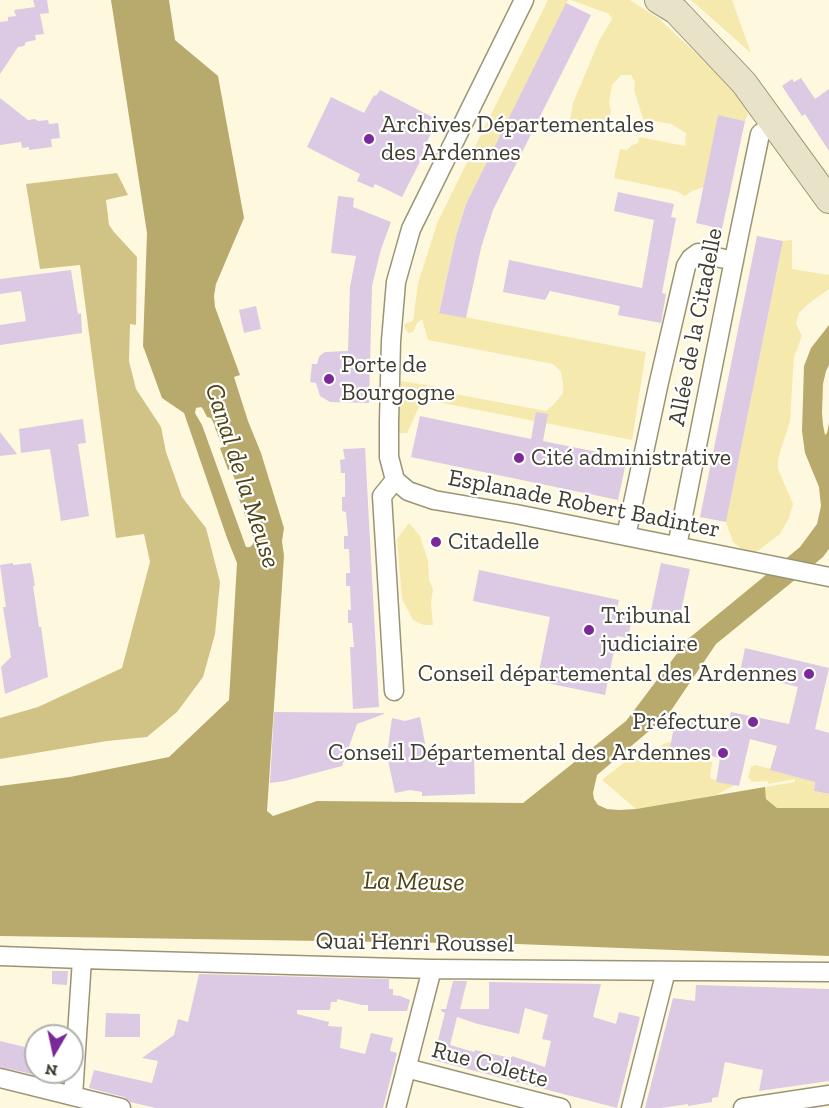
<!DOCTYPE html>
<html>
<head>
<meta charset="utf-8">
<style>
	body { margin:0 }
	#map { position:relative; width:829px; height:1108px; overflow:hidden; background:#fef8df; font-family:"Zilla Slab",serif }
	canvas { display:block }
	.north { position:absolute; left:24px; top:1024px; width:60px; height:60px; box-sizing:border-box; background:#fff; border:2px solid #b2b1ac; border-radius:50%; rotate:189deg; font-size:16px; font-weight:700; line-height:24px; text-align:center; color:#3f3c30 }
	.north::after { content:''; display:block; margin:auto; width:21px; height:27px; background:#7b2898; clip-path:polygon(50% 0,100% 100%,50% 72%,0 100%) }
</style>
</head>
<body>
<div id="map">
<canvas width="829" height="1108"></canvas>
<div class="north">N</div>
</div>
<script>
const g = document.querySelector('canvas').getContext('2d');
g.lineJoin = 'round';
function fillPath(path, color) { g.fillStyle = color; g.fill(path, 'evenodd'); }
const poly = rows => new Path2D(rows.map(r => 'M' + r).join(''));
function trace(path, color, width, dash) { g.strokeStyle = color; g.lineWidth = width; g.lineCap = dash ? 'butt' : 'round'; g.setLineDash(dash || []); g.stroke(path); }
function write(font, color, halo, rows, align = 'center') {
  g.font = font + ' "Zilla Slab",serif'; g.lineWidth = 4.5; g.setLineDash([]); g.textBaseline = 'middle'; g.strokeStyle = halo; g.fillStyle = color; for (const [text, x, y, turn = 0] of rows) {
    g.save(); g.translate(x, y); g.rotate((+turn || 0) * Math.PI / 180); g.textAlign = isNaN(turn) ? turn : align; if (halo) g.strokeText(text, 0, 0); g.fillText(text, 0, 0); g.restore();
  }
}
const green = poly([
	[548,0,568,0,466,204,456,236,439,312,646,352,632,440,427,400,418,409,407,433,397,433,392,418,399,399,401,381,433,386,455,394,546,411,554,404,563,393,563,383,561,372,553,364,428,340,422,319,417,323,413,332,408,333,404,326,404,324,413,321,418,283,438,221],
	[571,0,630,0,658,18,710,66,739,96,748,114,745,121,718,115,704,187,692,191,685,196,676,191,614,178,620,149,627,150,632,145,638,143,639,137,685,146,686,133,671,124,643,119,634,90,635,82,631,75,621,75,612,85,609,103,611,111,609,123,602,129,577,128,570,121,573,103,599,41,612,19,609,14],
	[691,0,732,0,751,53],
	[792,240,792,269,828,275,829,274,829,289,808,304,799,313,796,324,802,336,794,357,790,421,778,459,778,469,793,504,789,518,780,534,751,556,733,542,726,522,783,241],
	[409,523,420,536,428,561,429,580,433,589,431,603,433,625,424,625,413,620,402,599,397,539],
	[669,742,671,742,670,747,679,749,678,754,712,762,710,778,716,780,716,782,735,785,716,795,636,809,602,780,626,761,661,755,661,747,663,744],
	[755,765,771,769,771,770,815,782,814,791,829,794,829,808,777,808,766,799,765,787,795,782,795,779,768,784,768,781,751,782,751,779,748,778,751,767]
]);
const forest = poly([
	[117,173,128,195,106,200,109,225,114,232,137,257,136,325,130,324,129,361,136,389,161,427,166,452,182,497,206,528,220,582,215,634,203,677,177,712,147,737,107,741,0,759,0,718,38,707,122,668,150,562,144,534,116,538,80,265,40,269,26,184]
]);
const water = poly([
	[111,0,169,0,175,40,218,76,244,218,216,284,214,296,215,307,240,375,234,377,248,421,261,453,284,528,282,541,284,556,267,811,273,816,317,801,523,803,626,721,688,639,800,547,817,524,821,506,819,487,805,453,802,431,804,366,811,348,829,325,829,365,826,371,823,384,822,413,823,425,825,435,827,433,829,423,829,549,823,557,716,644,668,715,597,775,593,793,594,799,598,805,607,809,619,810,636,809,765,787,766,799,777,808,829,808,829,956,517,944,0,936,0,786,70,777,169,757,229,700,237,563,227,538,184,413,162,398,143,346,147,233],
	[201,407,203,409,207,417,211,418,215,426,215,428,223,447,220,448,228,470,231,469,240,494,238,496,254,539,253,544,250,547,246,547,202,425,195,413,196,408]
]);
const building = poly([
	[33,0,47,0,49,13,40,14,44,34,35,35,36,40,26,42,24,46,18,47,0,74,0,22,8,21,8,17,16,16,14,10,35,7],
	[566,3,591,15,493,210,481,248,466,318,439,313,456,236,466,204],
	[801,78,815,99,829,89,829,151,805,114,802,116,782,86,792,79,794,82],
	[380,90,438,120,422,151,425,152,402,197,375,184,373,188,357,181,360,174,307,147,331,97,364,113,374,95,376,96],
	[0,98,28,120,35,119,38,121,48,120,49,124,58,123,60,138,51,139,52,147,44,148,29,150,29,147,22,148,21,142,0,145],
	[718,115,745,121,722,229,696,223],
	[618,192,674,204,671,217,676,218,662,293,666,294,661,323,618,315,620,306,550,291,545,300,503,292,509,260,642,288,654,220,614,211],
	[338,196,354,198,353,207,391,222,381,249,372,286,369,403,330,402,320,396,316,383,310,382,312,364,317,364,319,357,321,355,325,352,348,351,350,287,356,256,331,253],
	[757,236,783,241,726,522,700,517],
	[71,270,78,314,81,313,82,333,0,345,0,325,26,321,21,291,0,294,0,279],
	[256,306,261,329,244,333,239,310],
	[536,412,548,414,543,441,627,458,618,500,411,457,420,416,531,439],
	[83,419,86,443,78,444,89,516,61,521,50,449,21,453,19,429],
	[0,432,17,454,0,456],
	[365,448,379,707,353,709,350,647,354,647,352,623,348,623,348,610,351,610,350,586,346,586,346,573,350,573,349,549,344,549,344,536,348,536,346,512,342,511,342,497,345,497,345,473,341,473,340,460,345,459,343,449],
	[13,563,13,565,31,563,35,586,33,586,36,606,39,627,41,627,48,677,5,694,1,667,11,657,3,607,6,607,0,565],
	[661,563,690,569,680,616,651,610],
	[479,570,619,600,617,609,633,613,628,638,617,636,605,695,537,681,550,617,473,601],
	[745,648,829,668,815,729,829,733,829,794,814,791,815,782,770,770,777,746,750,739,739,786,716,782,720,758,670,747,676,717,727,729,731,712,789,724,798,687,740,672],
	[274,712,384,713,384,714,357,724,342,766,285,781,270,783],
	[420,717,428,759,474,757,475,794,422,796,422,792,410,790,395,793,387,755,392,718,405,721],
	[52,971,68,971,67,985,52,984],
	[199,974,389,979,389,989,393,989,393,995,400,996,410,1000,407,1011,368,1011,368,1005,362,1005,337,999,337,1002,331,1002,330,1010,297,1010,297,1014,329,1022,328,1026,342,1027,340,1048,365,1054,371,1033,393,1038,390,1051,397,1053,383,1108,156,1108,130,1102,124,1097,89,1088,94,1070,152,1083,158,1061,142,1058,174,1035,178,1019,188,1022],
	[453,981,467,981,460,1009,489,1009,489,982,601,984,593,1017,616,1024,619,1012,640,1017,617,1108,433,1060,445,1013,441,1011,441,1009,446,1009],
	[525,1008,548,1015,542,1039,551,1041,545,1067,512,1056,511,1058,475,1050,474,1052,450,1045,457,1017,478,1024,519,1034],
	[696,985,829,989,829,1081,759,1091,763,1070,725,1062,718,1097,712,1098,712,1102,688,1106,688,1104,661,1108,645,1108,673,998,695,1001],
	[106,1013,140,1014,140,1037,105,1037],
	[0,1041,33,1049,33,1052,36,1052,36,1075,0,1067]
]);
const street = poly([
	[395,480,408,491,434,500,516,514,829,577],
	[626,536,659,382,686,266,691,258,698,253,734,261],
	[677,546,739,235,760,134,773,124],
	[394,691,382,496,395,480,389,457,389,422,391,341,396,282,411,229,524,0],
	[0,956,82,959,432,969,829,972],
	[406,1068,561,1108],
	[0,1078,121,1108],
	[73,1096,82,959],
	[396,1108,432,969],
	[631,1108,666,971],
	[743,1108,829,1095]
]);
const secondary = poly([
	[658,0,676,11,744,83,829,200]
]);
const markers = [
	[369,139,6,"#7b2898"],
	[329,379,6,"#7b2898"],
	[519,458,6,"#7b2898"],
	[436,542,6,"#7b2898"],
	[589,630,6,"#7b2898"],
	[809,674,6,"#7b2898"],
	[753,722,6,"#7b2898"],
	[723,753,6,"#7b2898"]
];
const poiNames = [
	["Archives Départementales",381,125],
	["des Ardennes",381,153],
	["Porte de",341,365],
	["Bourgogne",341,393],
	["Cité administrative",531,458],
	["Citadelle",448,542],
	["Tribunal",601,616],
	["judiciaire",601,644],
	["Conseil départemental des Ardennes",797,674,"right"],
	["Préfecture",741,722,"right"],
	["Conseil Départemental des Ardennes",711,753,"right"]
];
const streetNames = [
	["Allée de la Citadelle",696,327,-79],
	["Esplanade Robert Badinter",584,504,11],
	["Quai Henri Roussel",415,943,1],
	["Rue Colette",490,1065,15]
];
const waterNames = [
	["Canal de la Meuse",242,476,72],
	["La Meuse",414,882,1]
];
fillPath(green, '#f6e9ae');
fillPath(forest, '#d1c386');
fillPath(water, '#b8aa6d');
fillPath(building, '#dcc9e4');
trace(street, '#9a9477', 21);
trace(secondary, '#9a9477', 28);
trace(street, '#fff', 18);
trace(secondary, '#e8e2c9', 26);
for (const [x, y, r, color] of markers) { const dot = new Path2D(); dot.arc(x, y, r, 0, 2 * Math.PI); g.fillStyle = color; g.fill(dot); trace(dot, '#fff', 2); }
write('24px', '#3f3c30', '#fff', poiNames, 'left');
write('24px', '#3f3c30', '#fff', streetNames);
write('italic 26px', '#4d4313', '#fff', waterNames);
</script>
</body>
</html>
